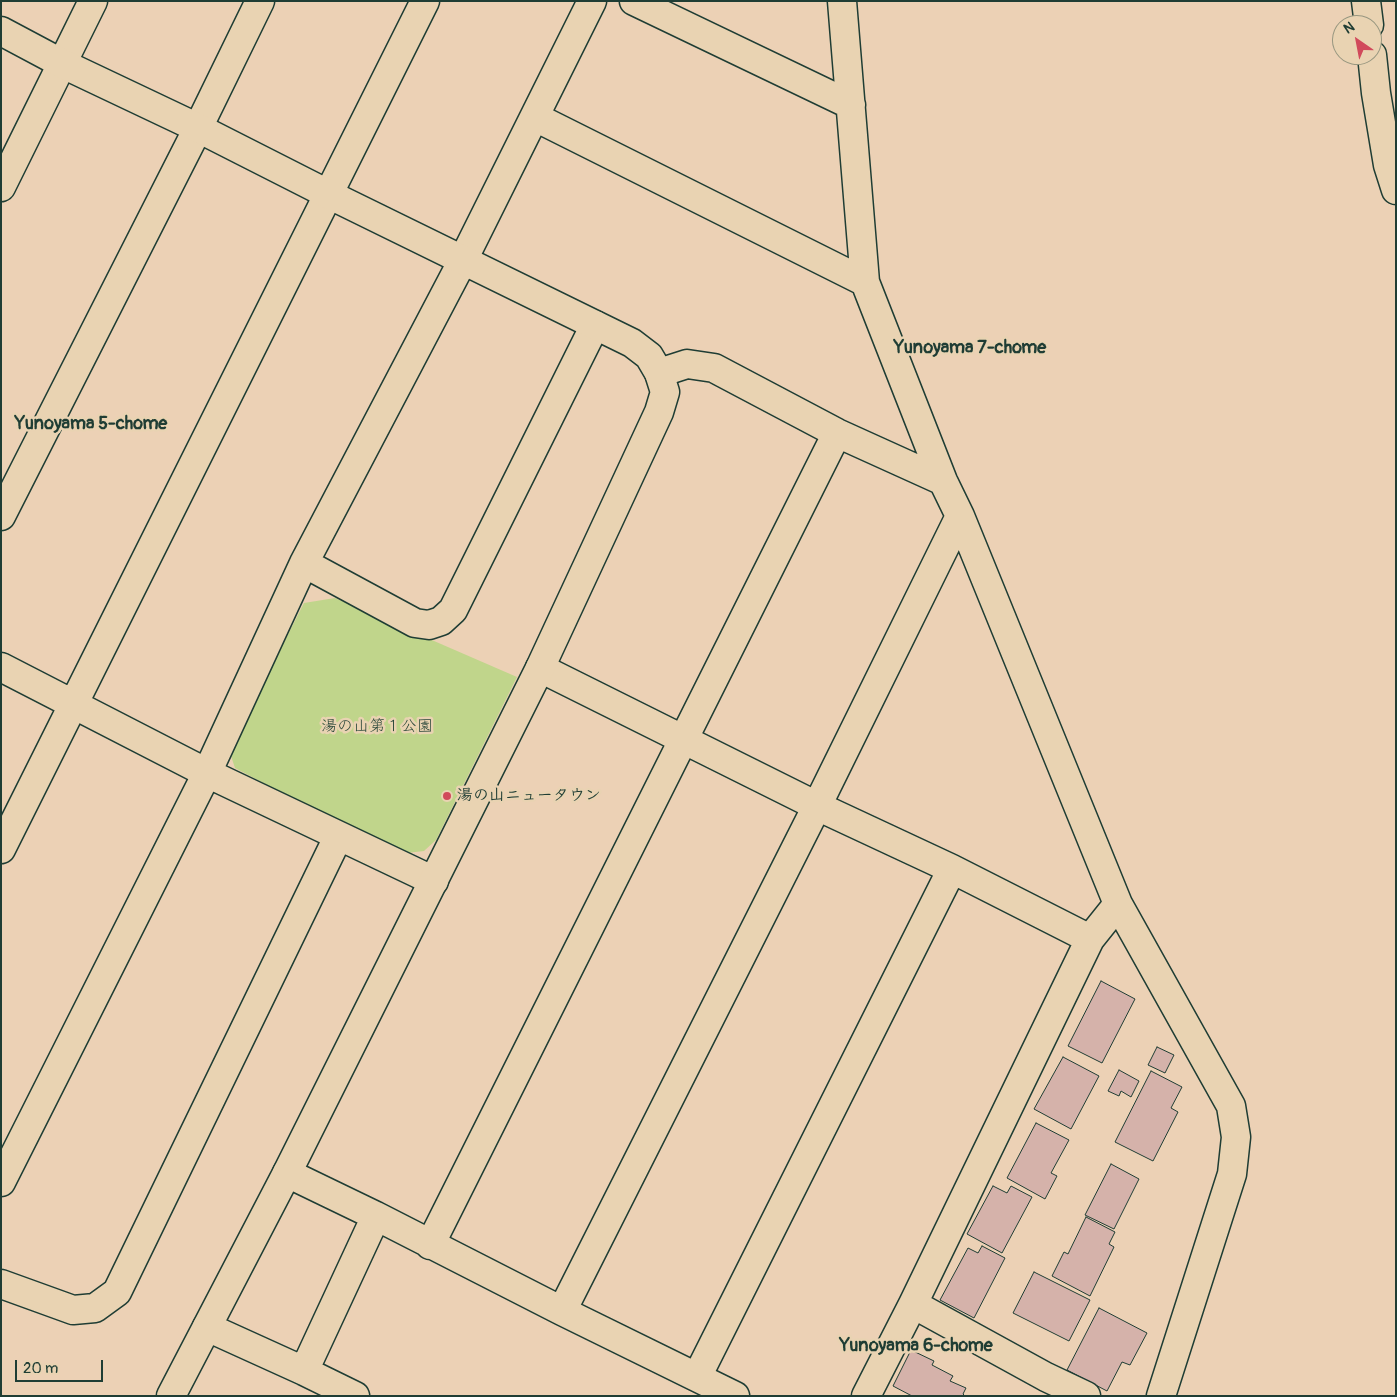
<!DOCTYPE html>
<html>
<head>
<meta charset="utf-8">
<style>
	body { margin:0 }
	#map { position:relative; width:1397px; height:1397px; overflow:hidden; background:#ecd1b5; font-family:Pangolin,sans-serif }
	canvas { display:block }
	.frame { position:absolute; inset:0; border:2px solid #1f3d34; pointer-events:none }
	.north { position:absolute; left:1332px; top:15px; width:50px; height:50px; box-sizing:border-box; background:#e9d3b2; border:1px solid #989780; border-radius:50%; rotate:327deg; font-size:14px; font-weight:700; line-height:20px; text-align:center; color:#1f3d34 }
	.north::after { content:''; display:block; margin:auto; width:18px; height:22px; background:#d1495b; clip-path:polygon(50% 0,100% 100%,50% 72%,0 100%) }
	.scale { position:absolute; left:15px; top:1360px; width:88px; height:22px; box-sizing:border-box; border:2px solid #1f3d34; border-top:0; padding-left:6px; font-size:15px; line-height:18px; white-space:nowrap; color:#1f3d34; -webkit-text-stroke:4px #e9d3b2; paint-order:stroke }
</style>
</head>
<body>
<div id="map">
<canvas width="1397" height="1397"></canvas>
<div class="frame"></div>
<div class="north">N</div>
<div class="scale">20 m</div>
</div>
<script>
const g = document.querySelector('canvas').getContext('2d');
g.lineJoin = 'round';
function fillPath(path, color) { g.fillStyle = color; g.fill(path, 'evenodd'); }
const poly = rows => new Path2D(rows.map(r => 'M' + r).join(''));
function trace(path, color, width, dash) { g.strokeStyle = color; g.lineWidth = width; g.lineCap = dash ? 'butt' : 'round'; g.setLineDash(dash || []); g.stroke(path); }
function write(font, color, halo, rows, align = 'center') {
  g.font = font + ' Pangolin,"Klee One",sans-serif'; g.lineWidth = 5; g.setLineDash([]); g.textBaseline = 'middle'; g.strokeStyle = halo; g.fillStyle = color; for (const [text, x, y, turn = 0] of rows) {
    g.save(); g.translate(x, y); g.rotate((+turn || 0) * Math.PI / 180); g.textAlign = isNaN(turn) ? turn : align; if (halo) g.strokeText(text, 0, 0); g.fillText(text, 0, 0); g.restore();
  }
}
const green = poly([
	[335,598,517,677,436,840,424,851,407,853,307,806,235,768,229,750,304,603]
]);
const building = poly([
	[1101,981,1135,999,1102,1063,1068,1046,1101,981],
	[1157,1047,1174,1055,1165,1073,1148,1065,1157,1047],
	[1063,1057,1099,1076,1071,1129,1034,1109,1063,1057],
	[1119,1070,1139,1081,1131,1097,1121,1091,1119,1096,1108,1091,1119,1070],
	[1151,1071,1182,1087,1171,1108,1178,1112,1153,1161,1115,1142,1151,1071],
	[1036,1123,1069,1140,1051,1173,1057,1176,1045,1199,1007,1178,1036,1123],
	[1111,1164,1139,1179,1114,1229,1085,1215,1111,1164],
	[993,1186,1007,1193,1011,1186,1032,1197,1002,1253,967,1234,993,1186],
	[1086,1217,1115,1232,1109,1244,1114,1247,1090,1296,1052,1276,1064,1252,1068,1254,1086,1217],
	[982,1246,1005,1258,974,1318,940,1300,968,1248,978,1253,982,1246],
	[1034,1272,1090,1300,1069,1341,1013,1313,1034,1272],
	[1099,1308,1147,1333,1130,1365,1122,1362,1107,1391,1067,1370,1099,1308],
	[911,1350,934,1361,932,1365,953,1376,950,1381,966,1388,963,1394,965,1396,912,1396,893,1386,911,1350]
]);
const street = poly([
	[634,1,851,105],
	[842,1,865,282,943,481,960,516,1118,904,1231,1106,1236,1137,1232,1174,1161,1396],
	[535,117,865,282],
	[1,187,93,1],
	[659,373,687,364,714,368,837,433,943,481],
	[1,516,198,128,260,1],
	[304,563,415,623,429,625,441,621,453,610,595,325],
	[1,667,207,773,434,881],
	[540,668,817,806,952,869,1090,939],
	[1,849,425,1],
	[287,1173,376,1216,562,1311,735,1396],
	[1,1182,207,773,304,563,463,260,592,1],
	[430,1245,837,433],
	[1,1284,73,1310,95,1308,117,1292,338,837],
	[913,1304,1046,1377,1086,1396],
	[562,1311,817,806,960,516],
	[207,1327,304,1371,355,1396],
	[304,1371,376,1216],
	[697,1377,952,869],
	[866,1396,913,1304,1090,939,1118,904]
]);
const secondary = poly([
	[1366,1,1369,25],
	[1,31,63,64,198,128,328,194,632,343,649,356,659,373,665,392,659,412,540,668,287,1173,171,1396],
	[1372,55,1376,93,1388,165,1396,190]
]);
const markers = [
	[447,796,5,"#d1495b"]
];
const parkNames = [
	["湯の山第１公園",377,727]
];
const poiNames = [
	["湯の山ニュータウン",457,796]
];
const neighbourhoodNames = [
	["Yunoyama 7-chome",970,348],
	["Yunoyama 5-chome",91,424],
	["Yunoyama 6-chome",916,1346]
];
fillPath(green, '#c0d58b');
fillPath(building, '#d5b2aa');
trace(building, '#1f3d34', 1);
trace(street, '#1f3d34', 31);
trace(secondary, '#1f3d34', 31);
trace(street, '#e9d3b2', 28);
trace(secondary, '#e9d3b2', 28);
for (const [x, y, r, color] of markers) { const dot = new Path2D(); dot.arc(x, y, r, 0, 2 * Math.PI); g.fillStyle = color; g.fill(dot); trace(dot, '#e9d3b2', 2); }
write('16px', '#274538', '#e9d3b2', parkNames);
write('bold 16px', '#1f3d34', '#e9d3b2', poiNames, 'left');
write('bold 18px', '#1f3d34', '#e9d3b2', neighbourhoodNames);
</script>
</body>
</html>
